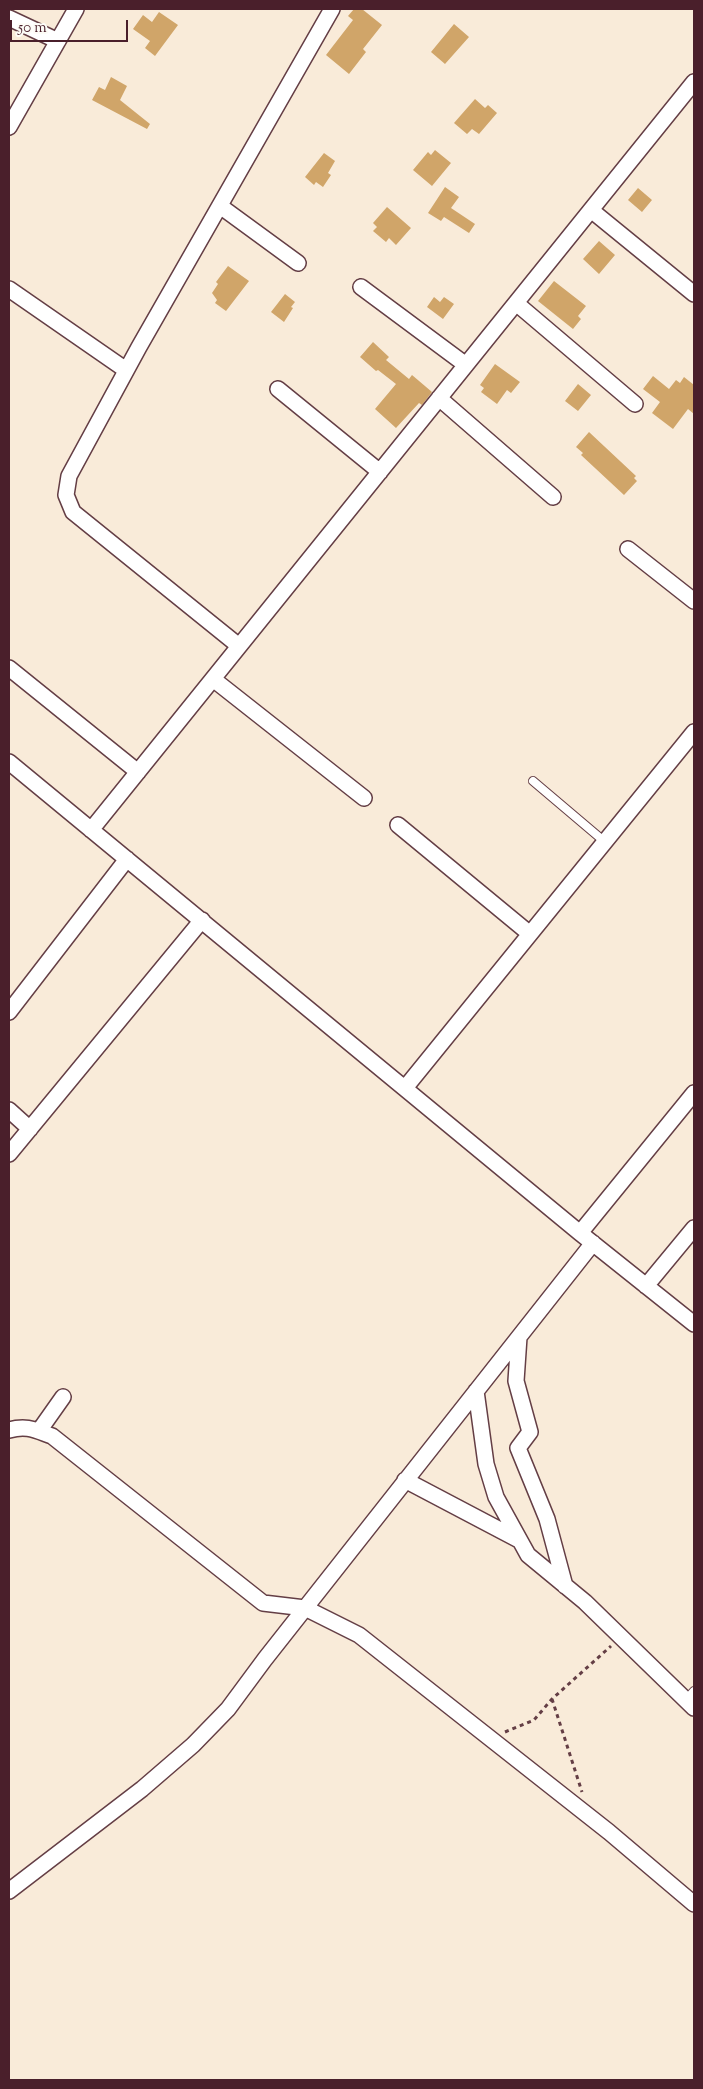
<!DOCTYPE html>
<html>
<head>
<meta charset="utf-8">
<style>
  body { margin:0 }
  #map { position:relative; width:703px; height:2089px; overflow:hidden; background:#f9ebd9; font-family:"Sorts Mill Goudy",serif }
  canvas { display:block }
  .frame { position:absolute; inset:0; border:10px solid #4a1f2b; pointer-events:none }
  .scale { position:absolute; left:10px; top:20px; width:118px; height:22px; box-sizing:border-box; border:2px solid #4a1f2b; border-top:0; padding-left:6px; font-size:15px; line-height:18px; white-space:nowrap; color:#4a1f2b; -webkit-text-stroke:4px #fdfcf7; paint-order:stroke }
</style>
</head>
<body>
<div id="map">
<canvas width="703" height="2089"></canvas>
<div class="frame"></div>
<div class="scale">50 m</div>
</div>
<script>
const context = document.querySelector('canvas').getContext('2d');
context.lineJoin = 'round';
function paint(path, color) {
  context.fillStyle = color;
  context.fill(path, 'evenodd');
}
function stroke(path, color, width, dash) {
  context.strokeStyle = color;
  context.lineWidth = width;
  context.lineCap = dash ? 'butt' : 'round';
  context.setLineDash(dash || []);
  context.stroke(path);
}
paint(new Path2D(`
  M 354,9 L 362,9 L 382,25 L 363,49 L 366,52 L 349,74 L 326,55 L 353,20 L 348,16 Z
  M 159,12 L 178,25 L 155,56 L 145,48 L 150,41 L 133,29 L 143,15 L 152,22 Z
  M 454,24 L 469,37 L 445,64 L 431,52 Z
  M 111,77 L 127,86 L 120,100 L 150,124 L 147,129 L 92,100 L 99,87 L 105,90 Z
  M 475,99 L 485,108 L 488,105 L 497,113 L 479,134 L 472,129 L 467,134 L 454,123 Z
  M 435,150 L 451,163 L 432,186 L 413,170 L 428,152 L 431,155 Z
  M 324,153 L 335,161 L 328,173 L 331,175 L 323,187 L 316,182 L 314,185 L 305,177 Z
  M 445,187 L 459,197 L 451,208 L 475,224 L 469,233 L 444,217 L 441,221 L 428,213 Z
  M 638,188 L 652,200 L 642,212 L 628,200 Z
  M 387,207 L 411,228 L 396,245 L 389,238 L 386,242 L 373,231 L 377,227 L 373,223 Z
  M 599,241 L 615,255 L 599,274 L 583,259 Z
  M 228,266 L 249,281 L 226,311 L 215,303 L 217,300 L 212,293 L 218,284 L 216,282 Z
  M 554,281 L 586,306 L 578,316 L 581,319 L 573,329 L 538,301 Z
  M 285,294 L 295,302 L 291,307 L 293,308 L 284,322 L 271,312 Z
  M 434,297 L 440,302 L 444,297 L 454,304 L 443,319 L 427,307 Z
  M 373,342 L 389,357 L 386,360 L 409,379 L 412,375 L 432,392 L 422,405 L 419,403 L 396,428 L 375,409 L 396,384 L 378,370 L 376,371 L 360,357 Z
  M 495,364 L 520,382 L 511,393 L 507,390 L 497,404 L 481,392 L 484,388 L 480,385 Z
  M 653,376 L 669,389 L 676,380 L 680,383 L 684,377 L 694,385 L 694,414 L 688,409 L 673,429 L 652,413 L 660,402 L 643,389 Z
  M 578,384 L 591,395 L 578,411 L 565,401 Z
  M 589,432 L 636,476 L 634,478 L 637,481 L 624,495 L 581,455 L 583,453 L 576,447 Z`), '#d0a569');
const service = new Path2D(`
  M 533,781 L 605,842
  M 686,1700 L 694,1691`);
const minor = new Path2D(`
  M 9,18 L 58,41
  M 9,127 L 76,9
  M 220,206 L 298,263
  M 591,210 L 694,294
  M 361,287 L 466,365
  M 9,289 L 126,370
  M 516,303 L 635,404
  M 278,389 L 380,472
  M 439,398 L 553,497
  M 628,549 L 694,601
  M 239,646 L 73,512 L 66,495 L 69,476 L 139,347 L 332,9
  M 9,668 L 138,772
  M 213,679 L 364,798
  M 9,762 L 580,1233 L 694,1324
  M 398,825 L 530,934
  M 91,830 L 694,82
  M 9,1012 L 127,859
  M 405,1088 L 694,732
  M 9,1110 L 30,1129
  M 9,1154 L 202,920
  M 580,1233 L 694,1093
  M 646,1286 L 694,1228
  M 519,1337 L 516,1381 L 530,1432 L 518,1448 L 547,1519 L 565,1586
  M 476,1391 L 486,1464 L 496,1497 L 528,1555 L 585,1602 L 694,1708
  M 9,1430 C 27,1425 35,1430 52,1436 L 263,1603 L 305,1608 L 359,1635 L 609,1832 L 694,1904
  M 39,1431 L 63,1397
  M 405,1480 L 519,1540
  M 9,1891 L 142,1789 L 193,1745 L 228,1709 L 265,1659 L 593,1243`);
stroke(service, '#643e45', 10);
stroke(minor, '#643e45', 18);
stroke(new Path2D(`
  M 552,1699 L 582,1792
  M 505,1732 L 534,1720 L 552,1699 L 611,1646`), '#643e45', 3, [4, 4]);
stroke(service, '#fff', 8);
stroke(minor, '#fff', 15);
</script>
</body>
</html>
